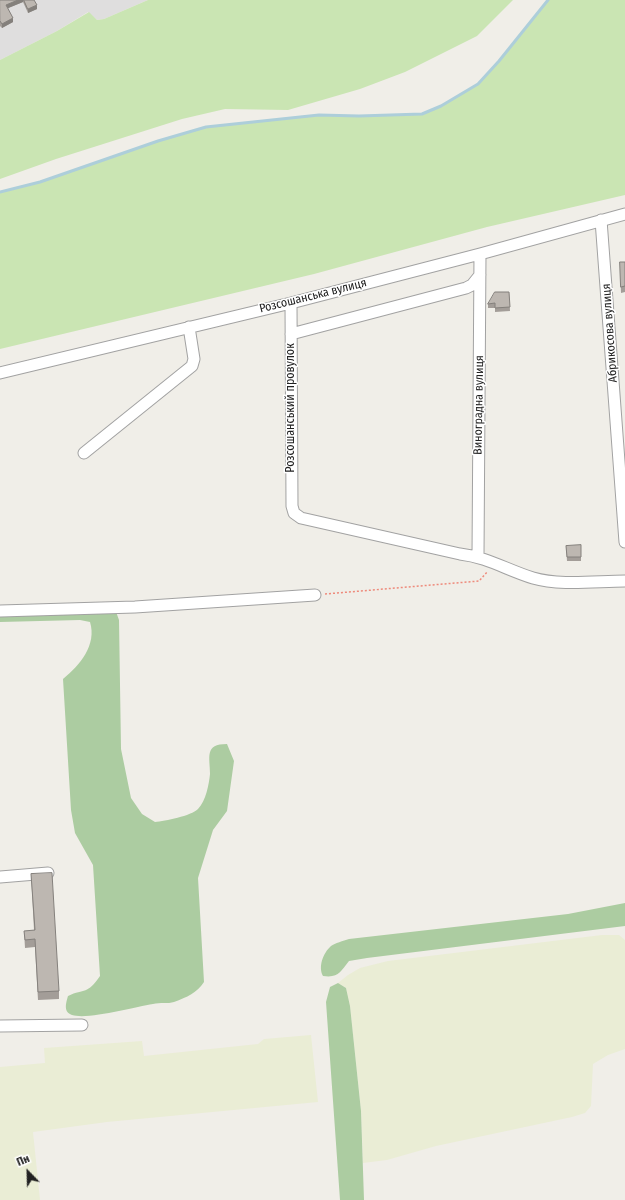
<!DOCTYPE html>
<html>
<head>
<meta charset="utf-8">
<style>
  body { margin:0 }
  #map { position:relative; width:625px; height:1200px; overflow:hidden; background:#f0eee8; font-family:"Fira Sans Condensed",sans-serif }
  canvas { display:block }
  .north { position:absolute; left:8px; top:1152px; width:40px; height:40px; -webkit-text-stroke:3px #fff; paint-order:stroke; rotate:337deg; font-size:11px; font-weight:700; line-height:16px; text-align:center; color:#212121 }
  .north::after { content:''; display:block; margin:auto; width:14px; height:18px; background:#212121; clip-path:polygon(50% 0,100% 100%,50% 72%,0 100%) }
</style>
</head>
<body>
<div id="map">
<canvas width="625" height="1200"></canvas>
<div class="north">Пн</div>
</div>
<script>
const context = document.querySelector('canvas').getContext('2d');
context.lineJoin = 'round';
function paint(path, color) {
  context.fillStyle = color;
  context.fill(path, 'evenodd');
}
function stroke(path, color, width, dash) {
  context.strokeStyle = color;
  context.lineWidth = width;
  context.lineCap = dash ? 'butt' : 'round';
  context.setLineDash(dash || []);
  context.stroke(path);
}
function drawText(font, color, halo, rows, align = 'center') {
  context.font = font + ' "Fira Sans Condensed",sans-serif';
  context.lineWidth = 3;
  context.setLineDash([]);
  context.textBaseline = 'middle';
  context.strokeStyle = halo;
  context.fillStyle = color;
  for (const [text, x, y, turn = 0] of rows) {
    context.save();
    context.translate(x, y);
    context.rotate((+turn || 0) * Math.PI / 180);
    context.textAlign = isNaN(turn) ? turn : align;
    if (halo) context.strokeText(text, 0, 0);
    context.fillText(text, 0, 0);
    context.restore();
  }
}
paint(new Path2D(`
  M 0,0 L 148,0 L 104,19 L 97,20 L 88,12 L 57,31 L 0,60 Z`), '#dfdede');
paint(new Path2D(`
  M 602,935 L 619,935 L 625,940 L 625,1049 L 608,1055 L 593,1064 L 591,1106 L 585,1113 L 572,1117 L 436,1146 L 387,1160 L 363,1163 L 361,1111 L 350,1006 L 346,988 L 338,983 L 348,975 L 360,968 L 388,961 Z
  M 311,1035 L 318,1102 L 107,1122 L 33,1132 L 40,1200 L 0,1200 L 0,1067 L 45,1063 L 44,1048 L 142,1041 L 144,1056 L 258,1044 L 264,1039 Z`), '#eaedd5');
paint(new Path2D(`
  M 148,0 L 513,0 L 477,36 L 405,72 L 360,89 L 288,110 L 225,109 L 182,119 L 56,159 L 0,179 L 0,60 L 57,31 L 89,12 L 97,20 L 104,19 Z
  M 548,0 L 625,0 L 625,195 L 487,227 L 314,274 L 0,349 L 0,192 L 40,182 L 158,141 L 206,127 L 319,115 L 359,116 L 422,114 L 441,106 L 478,84 L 499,61 Z`), '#cae5b3');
paint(new Path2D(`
  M 0,606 L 115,609 L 119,620 L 121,749 L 131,798 L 142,814 L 155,822 C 165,821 191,816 198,809 C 206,801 209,784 210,774 C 210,757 204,744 227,744 L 234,761 L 227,811 L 213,830 L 198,878 L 204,982 C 197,993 187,997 174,1002 C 168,1004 160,1002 153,1004 C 134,1007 88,1020 72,1015 C 63,1012 66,1003 68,996 C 85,988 87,995 100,976 L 93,865 L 75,833 L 71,810 L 63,679 C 80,665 97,645 90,622 L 80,620 L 0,622 Z
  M 625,903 L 625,926 L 367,958 L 349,961 C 340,972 339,978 323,976 C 318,967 323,953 331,946 C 335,943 343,941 349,939 L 568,914 Z
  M 338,983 L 346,988 L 350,1006 L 361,1111 L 364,1200 L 340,1200 L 326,1002 L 330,987 Z`), '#accca1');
stroke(new Path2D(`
  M 0,192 L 40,182 L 158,141 L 206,127 L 319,115 L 359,116 L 422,114 L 441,106 L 478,84 L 499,61 L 548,0`), '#adceda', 3);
const minor = new Path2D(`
  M 601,220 L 625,542
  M 291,303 L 292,506 L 294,513 L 301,518 L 460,554 C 487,557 507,570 533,578 C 560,586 597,581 625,581
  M 291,334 L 466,288 L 472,285 L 480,275
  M 0,373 L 291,303 L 480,254 L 625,214
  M 84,453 L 192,366 L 194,359 L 189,327
  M 478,556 L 480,254
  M 0,611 L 135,607 L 315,595
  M 0,877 L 48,873
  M 0,1026 L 82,1025`);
stroke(minor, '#a2a2a2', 13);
stroke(new Path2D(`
  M 325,594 L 479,581 L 488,571`), '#ee8a7b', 1.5, [2, 2]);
stroke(minor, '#fff', 11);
paint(new Path2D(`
  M 0,0 L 34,0 L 37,9 L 28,13 L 23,2 L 8,8 L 13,22 L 2,28 L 0,26 Z
  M 620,262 L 625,262 L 625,292 L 621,293 Z
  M 509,292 L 510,311 L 495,312 L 495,308 L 488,308 L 488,304 Z
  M 581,545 L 581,561 L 567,561 L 566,546 Z
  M 31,874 L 59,991 L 59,999 L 38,1000 L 35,947 L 25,948 L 24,931 L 34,930 Z`), '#a39d98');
paint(new Path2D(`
  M 18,0 L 23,0 L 23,2 L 6,9 L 6,5 Z
  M 37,5 L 37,9 L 28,13 L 28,9 Z
  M 13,18 L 13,22 L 2,28 L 2,24 Z`), '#84807c');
const building = new Path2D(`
  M 0,0 L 18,0 L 6,5 L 13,18 L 2,24 L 0,21 Z
  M 24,0 L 34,0 L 37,5 L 28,9 Z
  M 620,262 L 625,262 L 625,286 L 621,287 Z
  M 495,292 L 509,292 L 510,307 L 495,308 L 495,303 L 488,304 Z
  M 581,545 L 581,557 L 567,557 L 566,546 Z
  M 52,873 L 59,991 L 38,992 L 35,939 L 25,940 L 24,931 L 35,930 L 31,874 Z`);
paint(building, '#bdb7b1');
stroke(building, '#84807c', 1);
drawText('12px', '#212121', '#fff', [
  ["Розсошанська вулиця",313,296,-14],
  ["Абрикосова вулиця",610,333,-94],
  ["Виноградна вулиця",479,405,-89],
  ["Розсошанський провулок",291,408,-90]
]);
</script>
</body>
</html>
